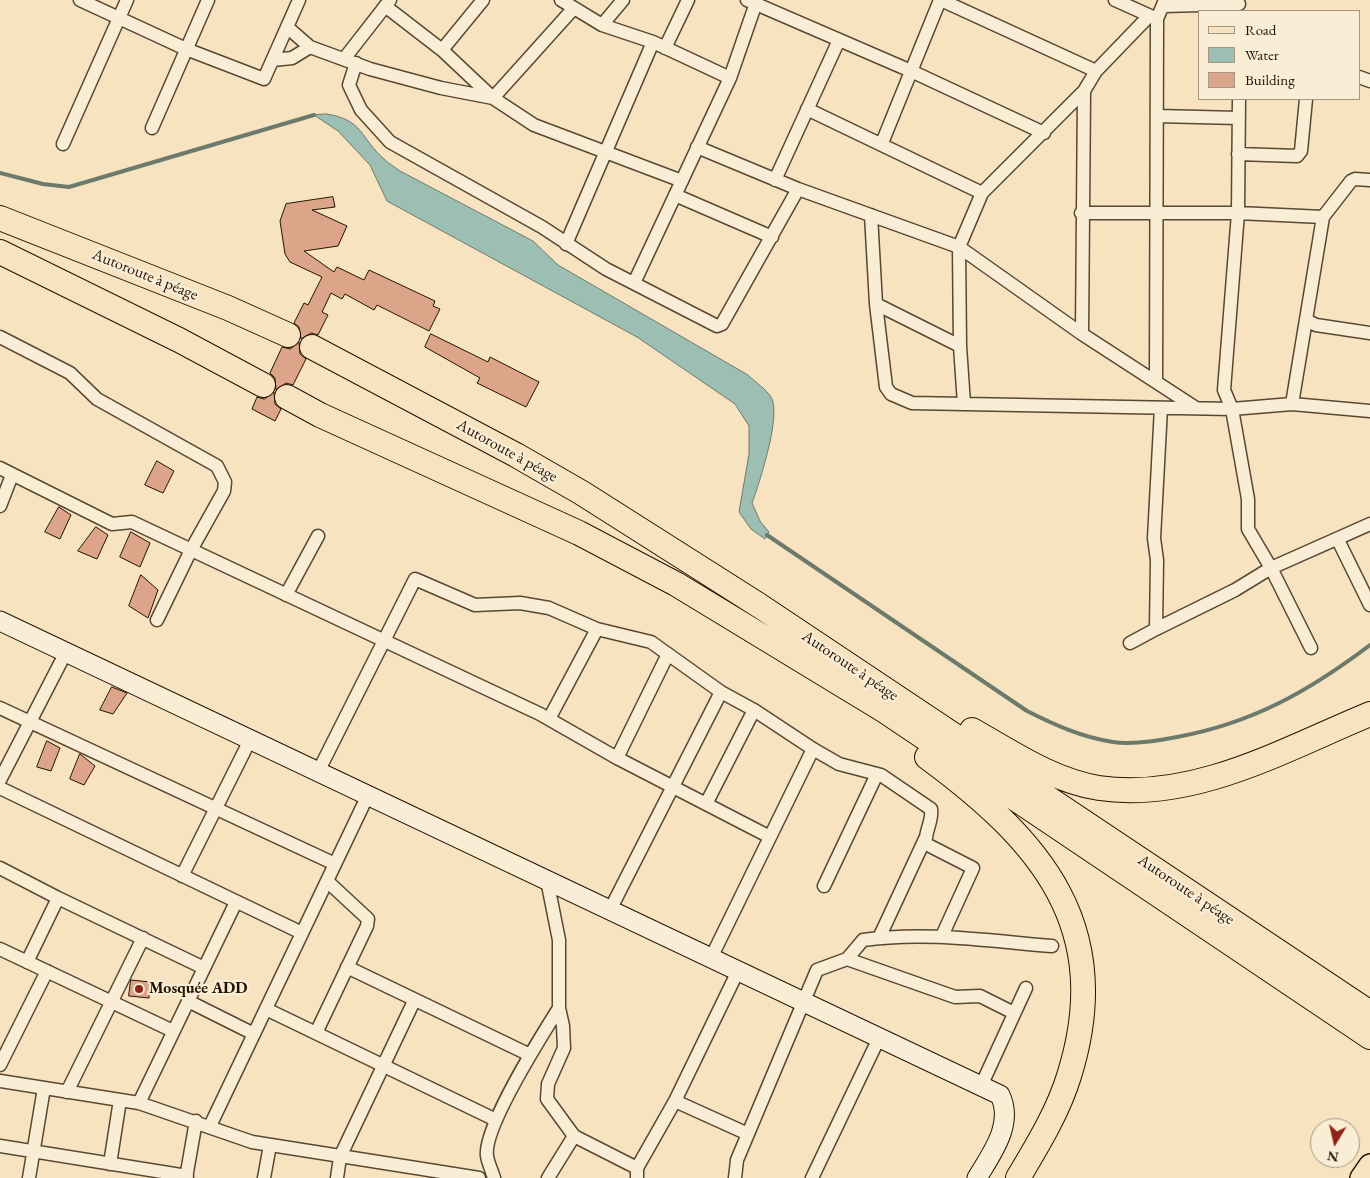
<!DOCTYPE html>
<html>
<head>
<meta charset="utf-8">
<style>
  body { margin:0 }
  #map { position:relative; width:1370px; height:1178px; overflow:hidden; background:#f8e3c0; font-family:"EB Garamond",serif }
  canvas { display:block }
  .legend { position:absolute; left:1198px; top:10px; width:162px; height:90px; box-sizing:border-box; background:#faedd6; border:1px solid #a49681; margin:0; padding:6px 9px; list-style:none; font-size:15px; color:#221301 }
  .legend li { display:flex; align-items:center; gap:10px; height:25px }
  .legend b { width:25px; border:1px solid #a49681 }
  .north { position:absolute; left:1310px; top:1118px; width:50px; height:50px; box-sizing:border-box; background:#faedd6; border:1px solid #a49681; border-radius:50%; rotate:189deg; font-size:14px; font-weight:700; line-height:20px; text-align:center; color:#221301 }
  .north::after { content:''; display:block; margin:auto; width:18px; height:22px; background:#8f2418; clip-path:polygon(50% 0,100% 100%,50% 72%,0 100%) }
</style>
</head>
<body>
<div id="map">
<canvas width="1370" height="1178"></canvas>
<ul class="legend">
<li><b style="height:6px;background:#f8e3c0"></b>Road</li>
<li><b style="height:14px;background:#9dbeb2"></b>Water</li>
<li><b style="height:14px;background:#dca488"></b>Building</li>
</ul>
<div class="north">N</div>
</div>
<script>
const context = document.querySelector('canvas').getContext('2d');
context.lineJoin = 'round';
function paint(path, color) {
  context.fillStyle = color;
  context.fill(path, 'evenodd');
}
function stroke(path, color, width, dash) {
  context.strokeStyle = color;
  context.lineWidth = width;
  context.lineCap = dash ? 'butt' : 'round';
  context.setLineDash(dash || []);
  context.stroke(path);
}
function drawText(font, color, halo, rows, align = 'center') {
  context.font = font + ' "EB Garamond",serif';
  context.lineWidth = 4.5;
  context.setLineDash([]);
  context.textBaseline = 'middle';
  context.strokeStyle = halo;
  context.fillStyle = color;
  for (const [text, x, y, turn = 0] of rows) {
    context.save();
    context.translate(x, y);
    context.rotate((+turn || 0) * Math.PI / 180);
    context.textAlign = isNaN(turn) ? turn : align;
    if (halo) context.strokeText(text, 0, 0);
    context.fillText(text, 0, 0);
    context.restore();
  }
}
const water = new Path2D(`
  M 327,114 C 364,120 360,138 384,159 C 389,164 395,167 400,171 L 533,241 L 558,265 L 748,375 C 755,382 766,389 771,397 C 782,414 759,484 752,503 L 760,521 L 769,532 L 765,539 L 751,529 L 739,512 L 749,454 L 749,426 L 735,404 L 637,337 L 387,201 L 370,165 L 338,131 L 314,115 Z`);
paint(water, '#9dbeb2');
stroke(water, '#6c7a6b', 1);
stroke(new Path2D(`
  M 0,173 L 43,184 L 69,187 L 314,115
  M 767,535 L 1027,711 C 1055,725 1081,737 1113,742 C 1133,745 1157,741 1177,737 C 1253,723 1309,691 1370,645`), '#6c7a6b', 4);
const building = new Path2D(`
  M 333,197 L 335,207 L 312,210 L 347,226 L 338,246 L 304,251 L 334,272 L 337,267 L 364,280 L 369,270 L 435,301 L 433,306 L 440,309 L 429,331 L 377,305 L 374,310 L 345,294 L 342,299 L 331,293 L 322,312 L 328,315 L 318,335 L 311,333 L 301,339 L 299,327 L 294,323 L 304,303 L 308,305 L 322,277 L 290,262 L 285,254 L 280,221 L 286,204 Z
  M 431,334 L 488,362 L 490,357 L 539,382 L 526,407 L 477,383 L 480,378 L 425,347 Z
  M 299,342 L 300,354 L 306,359 L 293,385 L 286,383 L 276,390 L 275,378 L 270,373 L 282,347 L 290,349 Z
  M 274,392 L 275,404 L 281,409 L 275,421 L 252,409 L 257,397 L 264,399 Z
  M 157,461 L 174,471 L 163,493 L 145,485 Z
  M 59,507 L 71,515 L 60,539 L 45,532 Z
  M 96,527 L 108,535 L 97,559 L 78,551 Z
  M 131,532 L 150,543 L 140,567 L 120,557 Z
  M 141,575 L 158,590 L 148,618 L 129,606 Z
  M 112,687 L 127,693 L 113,714 L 100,710 Z
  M 47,741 L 60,748 L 51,771 L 37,767 Z
  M 80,754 L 95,766 L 84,785 L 70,779 Z
  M 131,980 L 150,982 L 149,998 L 129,996 Z`);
paint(building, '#dca488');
stroke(building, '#221301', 1);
const street = new Path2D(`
  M 80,0 L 186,49 L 264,79 L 299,0
  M 483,0 L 442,50 L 493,98 L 573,9
  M 561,0 L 602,25 L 653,42 L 730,78
  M 747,0 L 911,71 L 1044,133
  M 941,0 L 1096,71
  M 1115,0 L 1155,18
  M 385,6 L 442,50
  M 1163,6 L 1239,4
  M 602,25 L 623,0
  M 287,27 L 310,47
  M 665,48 L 688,0
  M 344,59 L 390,0
  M 273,60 L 292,58 L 310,47 L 370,69 L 441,88 L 493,98 L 534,125 L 682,181
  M 356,63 L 349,85 L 361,110 L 390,142 L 542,227 L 606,269 L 717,326 L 722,324 L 798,189
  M 1359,77 L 1370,81
  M 807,109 L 982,193
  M 1157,116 L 1238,118
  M 152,128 L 208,0
  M 882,143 L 940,0
  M 63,144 L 127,0
  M 697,147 L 798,189 L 959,247 L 1082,334 L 1196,408
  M 1238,154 L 1297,156 L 1301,151 L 1306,99
  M 775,180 L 839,40
  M 675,195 L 772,237
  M 1081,213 L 1238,213 L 1323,217 L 1351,181 L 1355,179 L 1370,180
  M 871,215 L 876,304 L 886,387 L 891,394 L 912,403 L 1232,409 L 1292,404 L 1323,217
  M 566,244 L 653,42
  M 634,283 L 730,78 L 757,0
  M 876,304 L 960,346
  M 1306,320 L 1316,325 L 1370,333
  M 1082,334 L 1084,91 L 1096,71 L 1149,16
  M 0,337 L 70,373 L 97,399 L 217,466 L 225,482 L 224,491 L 191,550 L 157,620
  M 1156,382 L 1157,19 L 1165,0
  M 964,404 L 960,346 L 959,247 L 982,193 L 1084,91
  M 1292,404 L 1370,411
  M 1161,408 L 1154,538 L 1157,560 L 1156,629 L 1235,590 L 1271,568 L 1248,529 L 1248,499 L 1232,409 L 1224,390 L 1238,213 L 1239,99
  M 0,468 L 112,524 L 132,522 L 540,714 L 617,758 L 770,837
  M 0,506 L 12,475
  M 1338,540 L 1370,605
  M 286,595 L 318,536
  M 1130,643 L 1156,629
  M 1311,648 L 1271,568 L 1370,524
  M 0,708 L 335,864
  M 549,719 L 597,629
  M 617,758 L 668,654
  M 318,772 L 415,579 L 475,605 L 520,603 L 549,608 L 597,629 L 651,642 L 721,692 L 754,710 L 813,749 L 839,764 L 881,775 L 931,809 C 933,822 924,832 926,844 L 973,868 L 942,936
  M 0,780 L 66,652
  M 0,788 L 302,933
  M 706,804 L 754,710
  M 0,868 L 58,898 L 204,968
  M 182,876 L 250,740
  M 547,880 L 559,940 L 559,1008 L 563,1026 L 564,1048 L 548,1084 L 547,1099 L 574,1136 L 637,1168
  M 824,886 L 877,774
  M 610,910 L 721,692
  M 879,938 L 925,839
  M 0,949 L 173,1031
  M 711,958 L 813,749
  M 847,959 L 863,940 C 925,931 989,941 1052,946
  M 27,962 L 58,898
  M 347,967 L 530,1055
  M 188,1001 L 254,1034
  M 266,1009 L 496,1120
  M 316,1033 L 367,926 L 368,919 L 327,881
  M 0,1065 L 47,971
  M 0,1081 L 139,1103 L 252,1142 L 479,1178
  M 981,1086 L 1026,988
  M 67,1092 L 143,938
  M 675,1101 L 748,1134
  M 139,1103 L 236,902
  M 210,1126 L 368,795
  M 0,1146 L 187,1176
  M 110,1164 L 120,1100
  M 29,1178 L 44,1088
  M 186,1178 L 196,1121
  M 264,1178 L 270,1145
  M 337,1178 L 340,1157 L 414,1001
  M 494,1178 C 492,1171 488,1163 487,1156 C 483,1128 542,1035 559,1008
  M 548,1178 L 574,1136
  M 637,1178 L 637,1168 L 675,1101 L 738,971
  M 735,1178 L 737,1160 L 817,970 L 847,959 L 955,997 L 980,996 L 1014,1013
  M 812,1178 L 879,1038`);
const secondary = new Path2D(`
  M 0,621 L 1000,1095 C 1014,1124 992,1153 977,1178`);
const primary = new Path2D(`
  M 1361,1178 L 1370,1165`);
const highway = new Path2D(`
  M 0,218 L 228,308 L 288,335
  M 0,252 L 179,340 L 263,385
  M 312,347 L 516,455 L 582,493 L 760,606 L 1370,1013
  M 287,397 L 320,415 L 579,533 L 676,584 L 885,711 L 1370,1037
  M 972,730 C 1011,752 1053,781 1099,788 C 1194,802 1285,749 1370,714
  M 927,757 C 1041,841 1116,927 1069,1076 C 1058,1112 1037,1146 1018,1178`);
stroke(street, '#584731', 15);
stroke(secondary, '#221301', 21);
stroke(primary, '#221301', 24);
stroke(highway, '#221301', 26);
stroke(street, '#faedd6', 12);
stroke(secondary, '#faedd6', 19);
stroke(primary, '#f8e3c0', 21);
stroke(highway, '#f8e3c0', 24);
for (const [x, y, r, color] of [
  [139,989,5,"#8f2418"]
]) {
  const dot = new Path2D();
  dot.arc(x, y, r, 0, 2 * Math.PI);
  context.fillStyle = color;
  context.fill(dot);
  stroke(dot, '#faedd6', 2);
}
drawText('16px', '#221301', '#faedd6', [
  ["Autoroute à péage",145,275,22],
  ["Autoroute à péage",507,451,29],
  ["Autoroute à péage",850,666,34],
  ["Autoroute à péage",1186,890,34]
]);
drawText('bold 16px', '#221301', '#faedd6', [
  ["Mosquée ADD",149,989]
], 'left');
</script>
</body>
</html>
